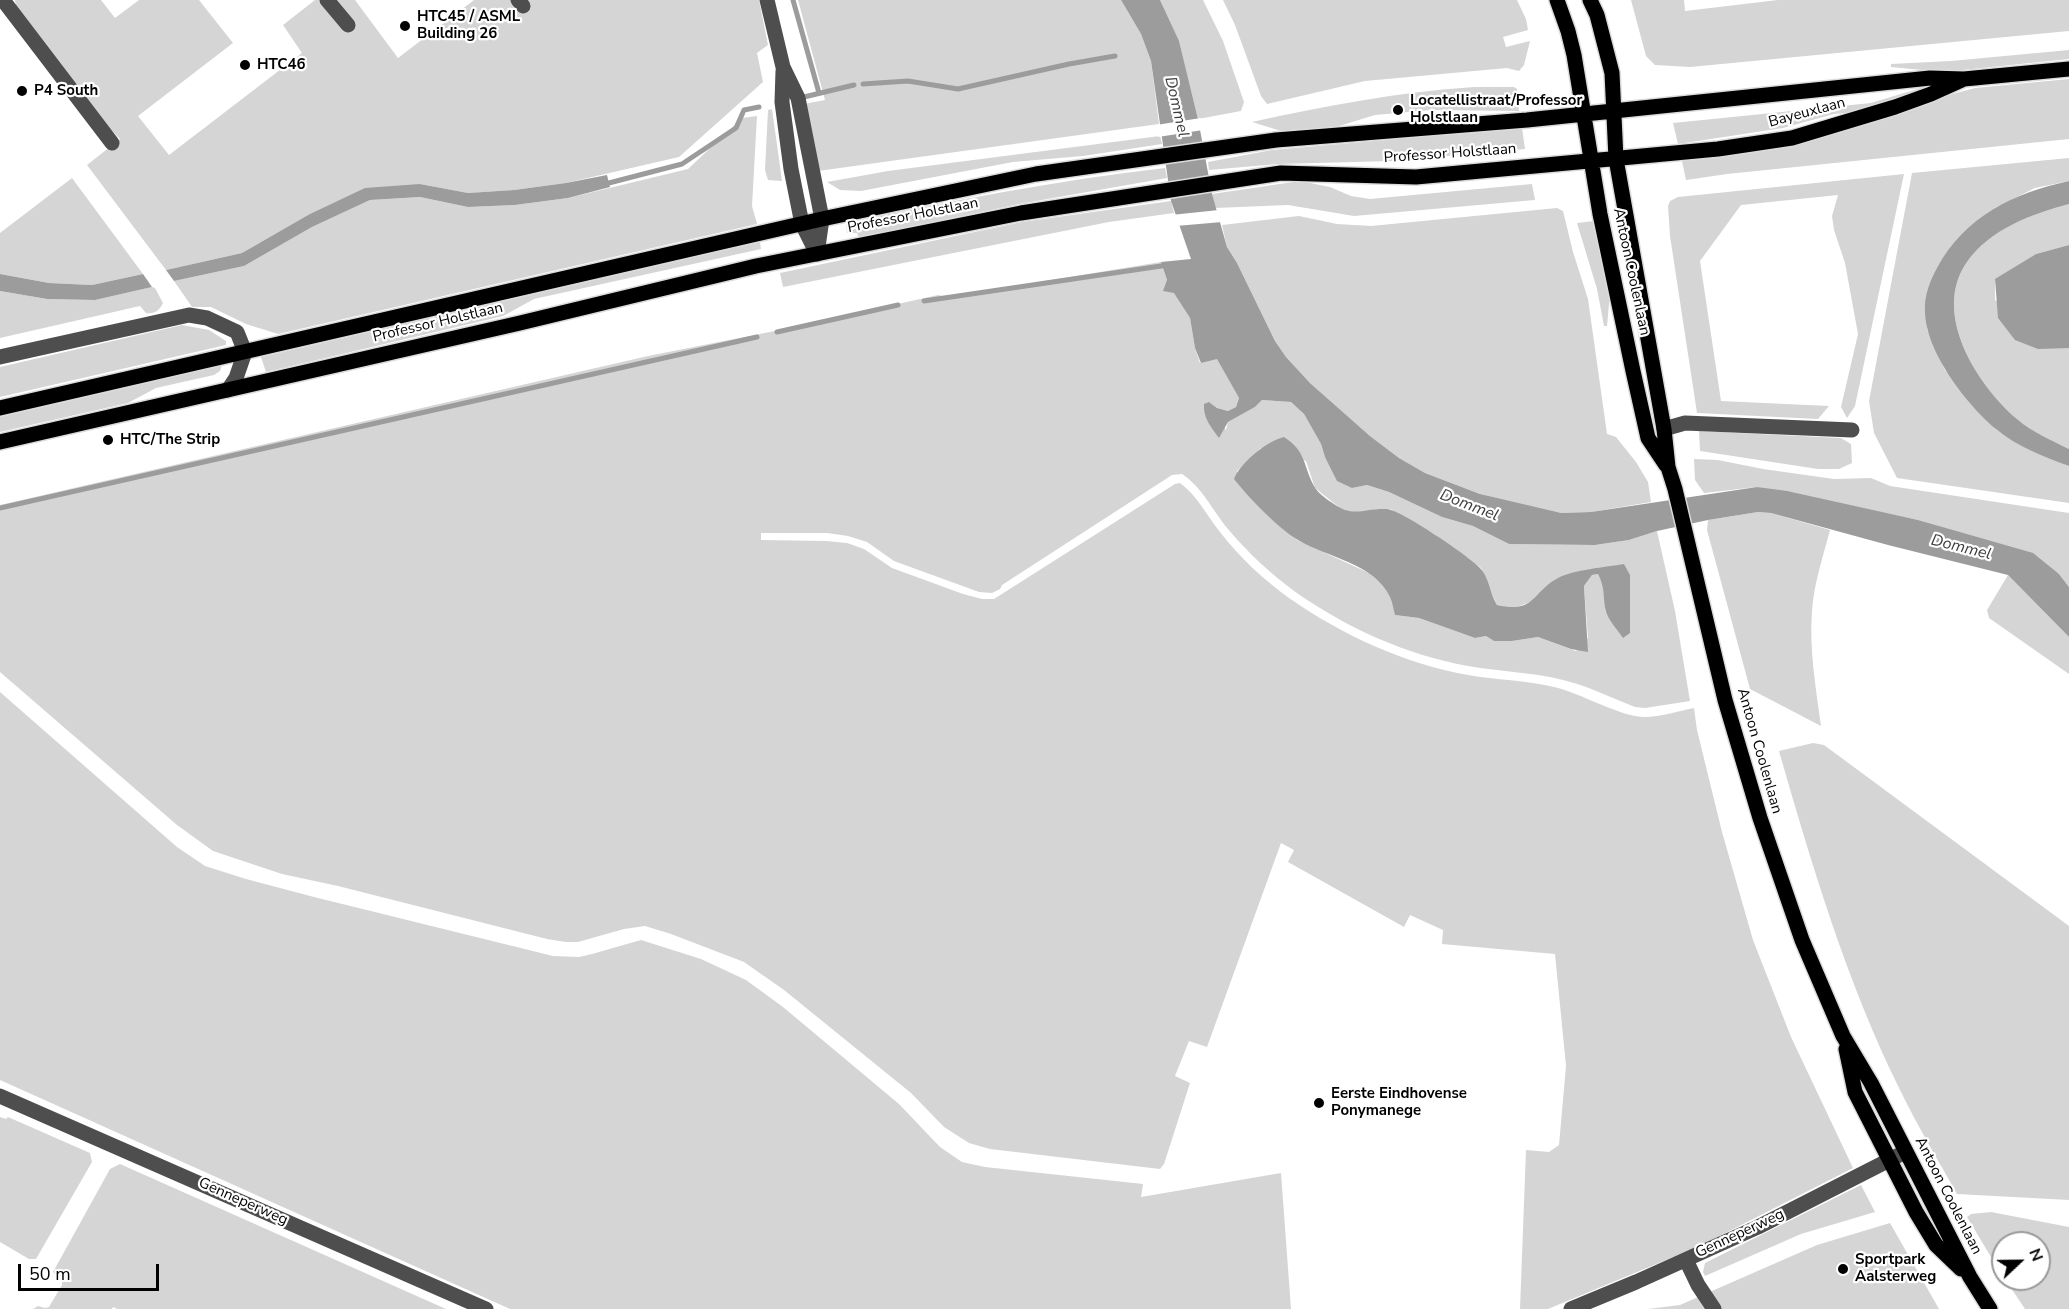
<!DOCTYPE html>
<html>
<head>
<meta charset="utf-8">
<style>
  body { margin:0 }
  #map { position:relative; width:2069px; height:1309px; overflow:hidden; background:#fff; font-family:"Nunito Sans",sans-serif }
  canvas { display:block }
  .north { position:absolute; left:1991px; top:1231px; width:60px; height:60px; box-sizing:border-box; background:#fff; border:2px solid #999; border-radius:50%; rotate:68deg; font-size:16px; font-weight:700; line-height:24px; text-align:center; color:#000 }
  .north::after { content:''; display:block; margin:auto; width:21px; height:27px; background:#000; clip-path:polygon(50% 0,100% 100%,50% 72%,0 100%) }
  .scale { position:absolute; left:18px; top:1264px; width:141px; height:27px; box-sizing:border-box; border:3px solid #000; border-top:0; padding-left:8px; font-size:18px; line-height:21px; white-space:nowrap; color:#000; -webkit-text-stroke:4px #fff; paint-order:stroke }
</style>
</head>
<body>
<div id="map">
<canvas width="2069" height="1309"></canvas>
<div class="north">N</div>
<div class="scale">50 m</div>
</div>
<script>
const context = document.querySelector('canvas').getContext('2d');
context.lineJoin = 'round';
function paint(path, color) {
  context.fillStyle = color;
  context.fill(path, 'evenodd');
}
function stroke(path, color, width, dash) {
  context.strokeStyle = color;
  context.lineWidth = width;
  context.lineCap = dash ? 'butt' : 'round';
  context.setLineDash(dash || []);
  context.stroke(path);
}
function drawText(font, color, halo, rows, align = 'center') {
  context.font = font + ' "Nunito Sans",sans-serif';
  context.lineWidth = 4.5;
  context.setLineDash([]);
  context.textBaseline = 'middle';
  context.strokeStyle = halo;
  context.fillStyle = color;
  for (const [text, x, y, turn = 0] of rows) {
    context.save();
    context.translate(x, y);
    context.rotate((+turn || 0) * Math.PI / 180);
    context.textAlign = isNaN(turn) ? turn : align;
    if (halo) context.strokeText(text, 0, 0);
    context.fillText(text, 0, 0);
    context.restore();
  }
}
paint(new Path2D(`
  M 15,0 L 101,0 L 115,18 L 139,0 L 199,0 L 233,43 L 138,116 L 169,155 L 302,53 L 283,25 L 315,0 L 355,0 L 398,58 L 474,0 L 759,0 L 768,45 L 757,53 L 763,82 L 679,157 L 566,183 L 514,190 L 468,193 L 420,184 L 308,215 L 242,253 L 166,270 L 87,165 L 120,139 L 103,121 L 17,10 Z
  M 798,0 L 1121,0 L 1141,34 L 1151,61 L 1159,124 L 818,171 L 804,104 L 825,100 Z
  M 1160,0 L 1203,0 L 1223,41 L 1244,102 L 1241,111 L 1198,119 L 1179,42 Z
  M 1223,0 L 1517,0 L 1526,19 L 1528,30 L 1503,37 L 1506,47 L 1530,41 L 1524,65 L 1519,71 L 1507,68 L 1365,81 L 1267,104 L 1261,96 L 1235,25 Z
  M 1631,0 L 1684,0 L 1685,11 L 1778,0 L 2069,0 L 2069,31 L 1690,67 L 1655,65 L 1646,56 Z
  M 2069,50 L 2069,59 L 1943,72 L 1891,67 L 1891,64 L 1951,61 Z
  M 2069,79 L 2069,139 L 1727,174 L 1686,180 L 1682,161 L 1722,156 L 1975,88 Z
  M 1474,87 L 1514,87 L 1517,89 L 1519,111 L 1431,110 L 1375,115 L 1336,127 L 1281,131 L 1252,122 C 1325,106 1398,92 1474,87 Z
  M 1924,87 L 1926,91 L 1865,111 L 1834,114 L 1783,128 L 1678,144 L 1673,123 L 1871,103 Z
  M 772,109 L 782,181 L 768,180 L 765,170 L 768,110 Z
  M 757,116 L 752,206 L 757,224 L 278,334 L 246,324 L 211,307 L 192,307 L 174,281 L 244,266 L 312,227 L 370,200 L 420,197 L 468,207 L 515,205 L 568,198 L 688,169 L 742,118 Z
  M 1522,128 L 1525,149 L 1392,161 L 1278,164 L 1209,170 L 1208,162 L 1272,150 Z
  M 1160,136 L 1162,144 L 1083,156 L 1013,162 L 861,191 L 840,190 L 827,182 L 888,171 Z
  M 2069,158 L 2069,181 L 2035,188 L 1995,208 L 1927,329 L 1945,370 L 1997,430 L 2030,450 L 2069,466 L 2069,503 L 1897,478 L 1874,433 L 1869,401 L 1912,173 Z
  M 1165,168 L 1167,178 L 1019,204 L 859,238 L 857,233 L 847,233 L 846,223 C 952,201 1058,180 1165,168 Z
  M 1904,174 L 1855,406 L 1847,418 L 1841,407 L 1858,334 L 1845,263 L 1834,230 L 1832,216 L 1838,195 L 1741,205 L 1700,261 L 1721,401 L 1829,406 L 1818,419 L 1697,413 L 1670,236 L 1668,206 L 1670,201 L 1678,197 Z
  M 72,178 L 143,274 L 92,285 L 49,283 L 0,274 L 0,233 Z
  M 1300,181 L 1330,187 L 1351,196 L 1370,199 L 1532,184 L 1535,200 L 1354,216 L 1288,205 L 1215,208 L 1212,194 Z
  M 1171,201 L 1174,213 L 1109,222 L 783,287 L 780,273 L 1022,222 Z
  M 2069,204 L 2069,245 L 2036,254 L 1995,280 L 1995,300 L 2069,348 L 2069,449 C 2051,440 2032,432 2017,419 C 1977,385 1931,313 1967,262 C 1990,229 2032,214 2069,204 Z
  M 1557,208 L 1563,211 L 1573,252 L 1588,299 L 1607,434 L 1616,437 L 1636,462 L 1648,482 L 1651,502 L 1591,512 L 1561,513 L 1546,511 L 1480,494 L 1425,473 L 1399,458 L 1370,436 L 1310,383 L 1286,357 L 1275,341 L 1237,263 L 1227,247 L 1222,225 L 1299,216 L 1337,224 L 1371,226 Z
  M 1594,221 L 1610,294 L 1607,326 L 1604,326 L 1597,289 L 1577,223 Z
  M 760,242 L 761,249 L 534,299 L 503,316 L 266,372 L 261,357 Z
  M 1161,262 L 1167,280 L 1190,318 L 1195,348 L 1200,363 L 1217,358 L 1239,398 L 1236,407 L 1228,411 L 1217,408 L 1209,402 L 1226,430 L 1228,422 L 1255,407 L 1262,400 L 1291,402 L 1304,414 L 1321,444 L 1325,457 L 1352,488 L 1367,485 L 1389,492 L 1442,517 L 1473,526 L 1509,544 L 1595,545 L 1629,540 L 1657,531 L 1675,611 L 1690,701 L 1645,708 L 1635,707 C 1612,698 1590,687 1567,681 C 1535,672 1501,672 1468,666 C 1406,655 1345,627 1294,591 C 1270,573 1247,552 1228,529 C 1212,510 1203,488 1182,474 L 1172,475 L 1002,585 L 1000,589 L 992,593 L 979,592 L 894,561 L 867,542 L 848,536 L 827,533 L 761,533 L 761,540 L 826,541 L 847,543 L 864,549 L 892,568 L 963,594 L 982,599 L 994,599 L 1175,484 L 1180,483 C 1197,495 1207,516 1220,532 C 1239,557 1264,580 1289,598 C 1342,635 1405,664 1468,675 C 1496,680 1526,680 1554,687 C 1581,693 1620,717 1645,717 C 1660,717 1678,711 1694,708 L 1697,730 L 1722,832 L 1753,940 L 1791,1037 L 1853,1168 L 1702,1245 L 1548,1309 L 1520,1309 L 1526,1150 L 1549,1152 L 1559,1145 L 1566,1066 L 1555,954 L 1442,944 L 1443,930 L 1410,915 L 1404,927 L 1288,862 L 1294,850 L 1281,843 L 1207,1047 L 1189,1041 L 1175,1076 L 1190,1083 L 1164,1164 L 1160,1169 L 990,1149 L 969,1143 L 944,1127 L 911,1093 L 784,990 L 744,962 L 671,934 L 645,926 L 624,929 L 578,942 L 566,942 L 547,939 L 338,886 L 282,874 L 213,851 L 177,825 L 0,672 L 0,505 L 648,356 L 790,328 L 938,295 L 947,297 ZM 1261,448 L 1306,461 L 1315,488 L 1340,508 L 1353,513 L 1390,509 L 1434,534 L 1462,554 L 1481,568 L 1497,605 L 1512,609 L 1530,602 L 1558,578 L 1624,564 L 1623,637 L 1605,610 L 1604,587 L 1598,574 L 1592,575 L 1584,586 L 1588,638 L 1576,651 L 1538,637 L 1512,641 L 1494,641 L 1486,636 L 1475,638 L 1419,618 L 1395,615 L 1392,599 L 1382,584 L 1369,573 L 1297,540 L 1240,486 L 1237,471 Z
  M 152,287 L 155,288 L 163,303 C 159,311 155,314 146,313 L 140,306 L 0,338 L 0,291 L 47,299 L 95,300 Z
  M 182,325 L 209,330 L 226,341 L 226,345 L 0,397 L 0,367 Z
  M 222,365 L 220,371 L 214,375 L 156,388 L 128,403 L 0,432 L 0,417 Z
  M 1699,431 L 1841,438 L 1851,444 L 1852,463 L 1839,469 L 1818,469 L 1700,451 Z
  M 1694,459 L 1718,460 L 1763,469 L 1834,479 L 1871,478 L 1890,486 L 2069,513 L 2069,587 L 2059,574 L 1984,540 L 1918,520 L 1757,487 L 1704,493 L 1695,480 Z
  M 1758,512 L 1771,513 L 1830,530 C 1823,557 1814,583 1812,611 C 1809,649 1816,689 1821,726 L 1750,689 L 1707,530 L 1708,520 Z
  M 2008,575 L 2069,637 L 2069,674 L 1989,618 L 1987,610 Z
  M 0,692 L 177,847 L 205,866 L 246,879 L 314,897 L 553,956 L 579,957 L 592,954 L 641,940 L 701,959 L 746,980 L 783,1007 L 899,1104 L 940,1147 L 962,1162 L 985,1167 L 1143,1184 L 1141,1197 L 1281,1173 L 1291,1309 L 510,1309 L 0,1080 Z
  M 1813,743 L 1824,745 L 2069,926 L 2069,1200 L 1957,1194 C 1938,1160 1917,1125 1900,1090 C 1847,983 1812,866 1779,751 Z
  M 0,1117 L 6,1119 L 8,1117 L 90,1153 L 92,1162 L 36,1259 L 29,1259 L 0,1242 Z
  M 120,1164 L 446,1309 L 117,1309 L 113,1307 L 112,1309 L 33,1309 L 38,1306 L 45,1308 L 49,1307 L 62,1285 L 62,1281 L 53,1272 L 110,1169 Z
  M 1861,1185 L 1875,1212 L 1801,1234 L 1705,1276 L 1703,1272 L 1705,1263 Z
  M 1991,1212 L 2069,1227 L 2069,1309 L 2025,1309 L 2005,1279 L 2039,1279 L 2039,1243 L 2003,1243 L 2003,1277 L 1967,1217 L 1971,1214 Z
  M 1890,1223 L 1939,1309 L 1648,1309 L 1680,1305 L 1817,1245 Z`), '#d5d5d5');
paint(new Path2D(`
  M 1121,0 L 1160,0 L 1179,41 L 1198,119 L 1212,194 L 1227,247 L 1237,263 L 1275,341 L 1286,357 L 1310,383 L 1370,436 L 1399,458 L 1425,473 L 1480,494 L 1561,513 L 1591,512 L 1757,487 L 1787,491 L 1918,520 L 2033,553 L 2059,574 L 2069,587 L 2069,637 L 2008,575 L 1888,545 L 1771,513 L 1758,512 L 1708,520 L 1657,531 L 1629,540 L 1595,545 L 1509,544 L 1473,526 L 1442,517 L 1389,492 L 1367,485 L 1352,488 L 1337,481 L 1325,457 L 1321,444 L 1304,414 L 1291,402 L 1262,400 L 1255,407 L 1228,422 L 1219,438 C 1211,427 1203,418 1204,404 L 1209,402 L 1217,408 L 1228,411 L 1236,407 L 1239,398 L 1217,359 L 1201,363 L 1195,348 L 1190,318 L 1174,293 L 1163,291 L 1167,280 L 1161,262 L 1191,259 L 1171,201 L 1151,61 L 1141,34 Z
  M 607,175 L 610,187 L 568,198 L 515,205 L 468,207 L 420,197 L 370,200 L 312,227 L 244,266 L 174,281 L 166,270 L 242,253 L 308,215 L 365,188 L 420,184 L 468,193 L 514,190 L 566,183 Z
  M 2069,181 L 2069,204 C 2032,214 1990,229 1967,262 C 1931,313 1977,385 2017,419 C 2032,432 2051,440 2069,449 L 2069,466 C 2044,457 2016,446 1996,429 C 1967,405 1925,351 1925,311 C 1924,296 1930,281 1937,268 C 1965,216 2014,193 2069,181 Z
  M 2069,245 L 2069,348 L 2038,349 L 2015,340 L 1998,318 L 1995,279 L 2036,254 Z
  M 0,274 L 49,283 L 92,285 L 143,274 L 152,287 L 95,300 L 47,299 L 0,291 Z
  M 1284,437 C 1306,451 1303,465 1314,486 C 1317,492 1325,498 1331,502 C 1354,519 1362,508 1387,509 C 1401,510 1469,556 1480,568 C 1489,577 1490,594 1497,605 C 1535,614 1532,592 1558,578 C 1573,570 1606,567 1624,564 L 1630,575 L 1630,633 L 1623,638 C 1617,629 1607,619 1605,608 C 1603,594 1605,588 1598,574 L 1592,575 L 1584,586 L 1588,652 L 1571,649 L 1538,637 L 1512,641 L 1494,641 L 1486,636 L 1475,638 L 1419,618 L 1395,615 C 1393,609 1393,603 1390,597 C 1374,563 1328,558 1298,540 C 1278,528 1248,497 1234,479 C 1240,463 1267,441 1284,437 Z`), '#9c9c9c');
paint(new Path2D(`
  M 1201,118 L 1203,130 L 1158,137 L 1156,125 Z
  M 1219,210 L 1222,222 L 1176,226 L 1171,215 Z`), '#fff');
stroke(new Path2D(`
  M 793,0 L 819,93
  M 863,84 L 908,81 L 958,89 L 1069,64 L 1115,56
  M 804,97 L 854,85
  M 605,184 L 682,164 L 736,128 L 744,110 L 759,107
  M 924,301 L 1168,265
  M 777,332 L 898,305
  M 0,508 L 757,337`), '#9c9c9c', 5);
const major = new Path2D(`
  M 1557,0 L 1568,31 L 1574,55 L 1600,214 L 1633,371 L 1648,438 L 1666,465
  M 1590,0 L 1597,15 L 1612,73 L 1616,159 L 1664,429 L 1668,467 L 1675,489 L 1725,700 L 1760,818 L 1802,940 L 1843,1036 L 1871,1083 L 1970,1277 L 1990,1309
  M 0,408 L 822,219 L 1036,174 L 1276,140 L 1527,120 L 1930,78 L 1964,79 L 2069,69
  M 0,442 L 520,323 L 756,266 L 1021,213 L 1281,173 L 1416,177 L 1718,149 L 1792,138 L 1895,107 L 1931,94 L 1962,80
  M 1846,1049 L 1855,1092 L 1916,1212 L 1936,1245 L 1961,1269`);
stroke(major, '#dbdbdb', 18);
stroke(new Path2D(`
  M 3,0 L 112,143
  M 327,0 L 348,25
  M 518,0 L 523,6
  M 767,0 L 783,67 L 798,98 L 822,219 L 817,254
  M 783,71 L 782,102 L 791,169 L 802,224 L 817,254
  M 0,357 L 189,315 L 207,318 L 237,332 L 245,352 L 236,378 L 228,390
  M 1664,429 L 1685,423 L 1852,430
  M 0,1096 L 486,1309
  M 1686,1260 L 1698,1285 L 1714,1309
  M 1571,1309 L 1636,1282 L 1758,1227 L 1905,1152`), '#4e4e4e', 15);
stroke(major, '#000', 15);
for (const [x, y, r, color] of [
  [405,26,6,"#000"],
  [245,65,6,"#000"],
  [22,91,6,"#000"],
  [1398,110,6,"#000"],
  [108,440,6,"#000"],
  [1319,1103,6,"#000"],
  [1843,1269,6,"#000"]
]) {
  const dot = new Path2D();
  dot.arc(x, y, r, 0, 2 * Math.PI);
  context.fillStyle = color;
  context.fill(dot);
  stroke(dot, '#fff', 2);
}
drawText('bold 15px', '#000', '#fff', [
  ["HTC45 / ASML",417,17],
  ["Building 26",417,34],
  ["HTC46",257,65],
  ["P4 South",34,91],
  ["Locatellistraat/Professor",1410,101],
  ["Holstlaan",1410,118],
  ["HTC/The Strip",120,440],
  ["Eerste Eindhovense",1331,1094],
  ["Ponymanege",1331,1111],
  ["Sportpark",1855,1260],
  ["Aalsterweg",1855,1277]
], 'left');
drawText('15px', '#000', '#fff', [
  ["Bayeuxlaan",1807,113,-15],
  ["Professor Holstlaan",1450,154,-4],
  ["Professor Holstlaan",913,216,-11],
  ["Antoon Coolenlaan",1631,272,78],
  ["Professor Holstlaan",438,323,-13],
  ["Antoon Coolenlaan",1759,751,74],
  ["Antoon Coolenlaan",1948,1196,63],
  ["Genneperweg",243,1202,24],
  ["Genneperweg",1740,1234,-25]
]);
drawText('italic 16px', '#3d3d3d', '#fff', [
  ["Dommel",1176,107,77],
  ["Dommel",1469,506,21],
  ["Dommel",1961,548,14]
]);
</script>
</body>
</html>
